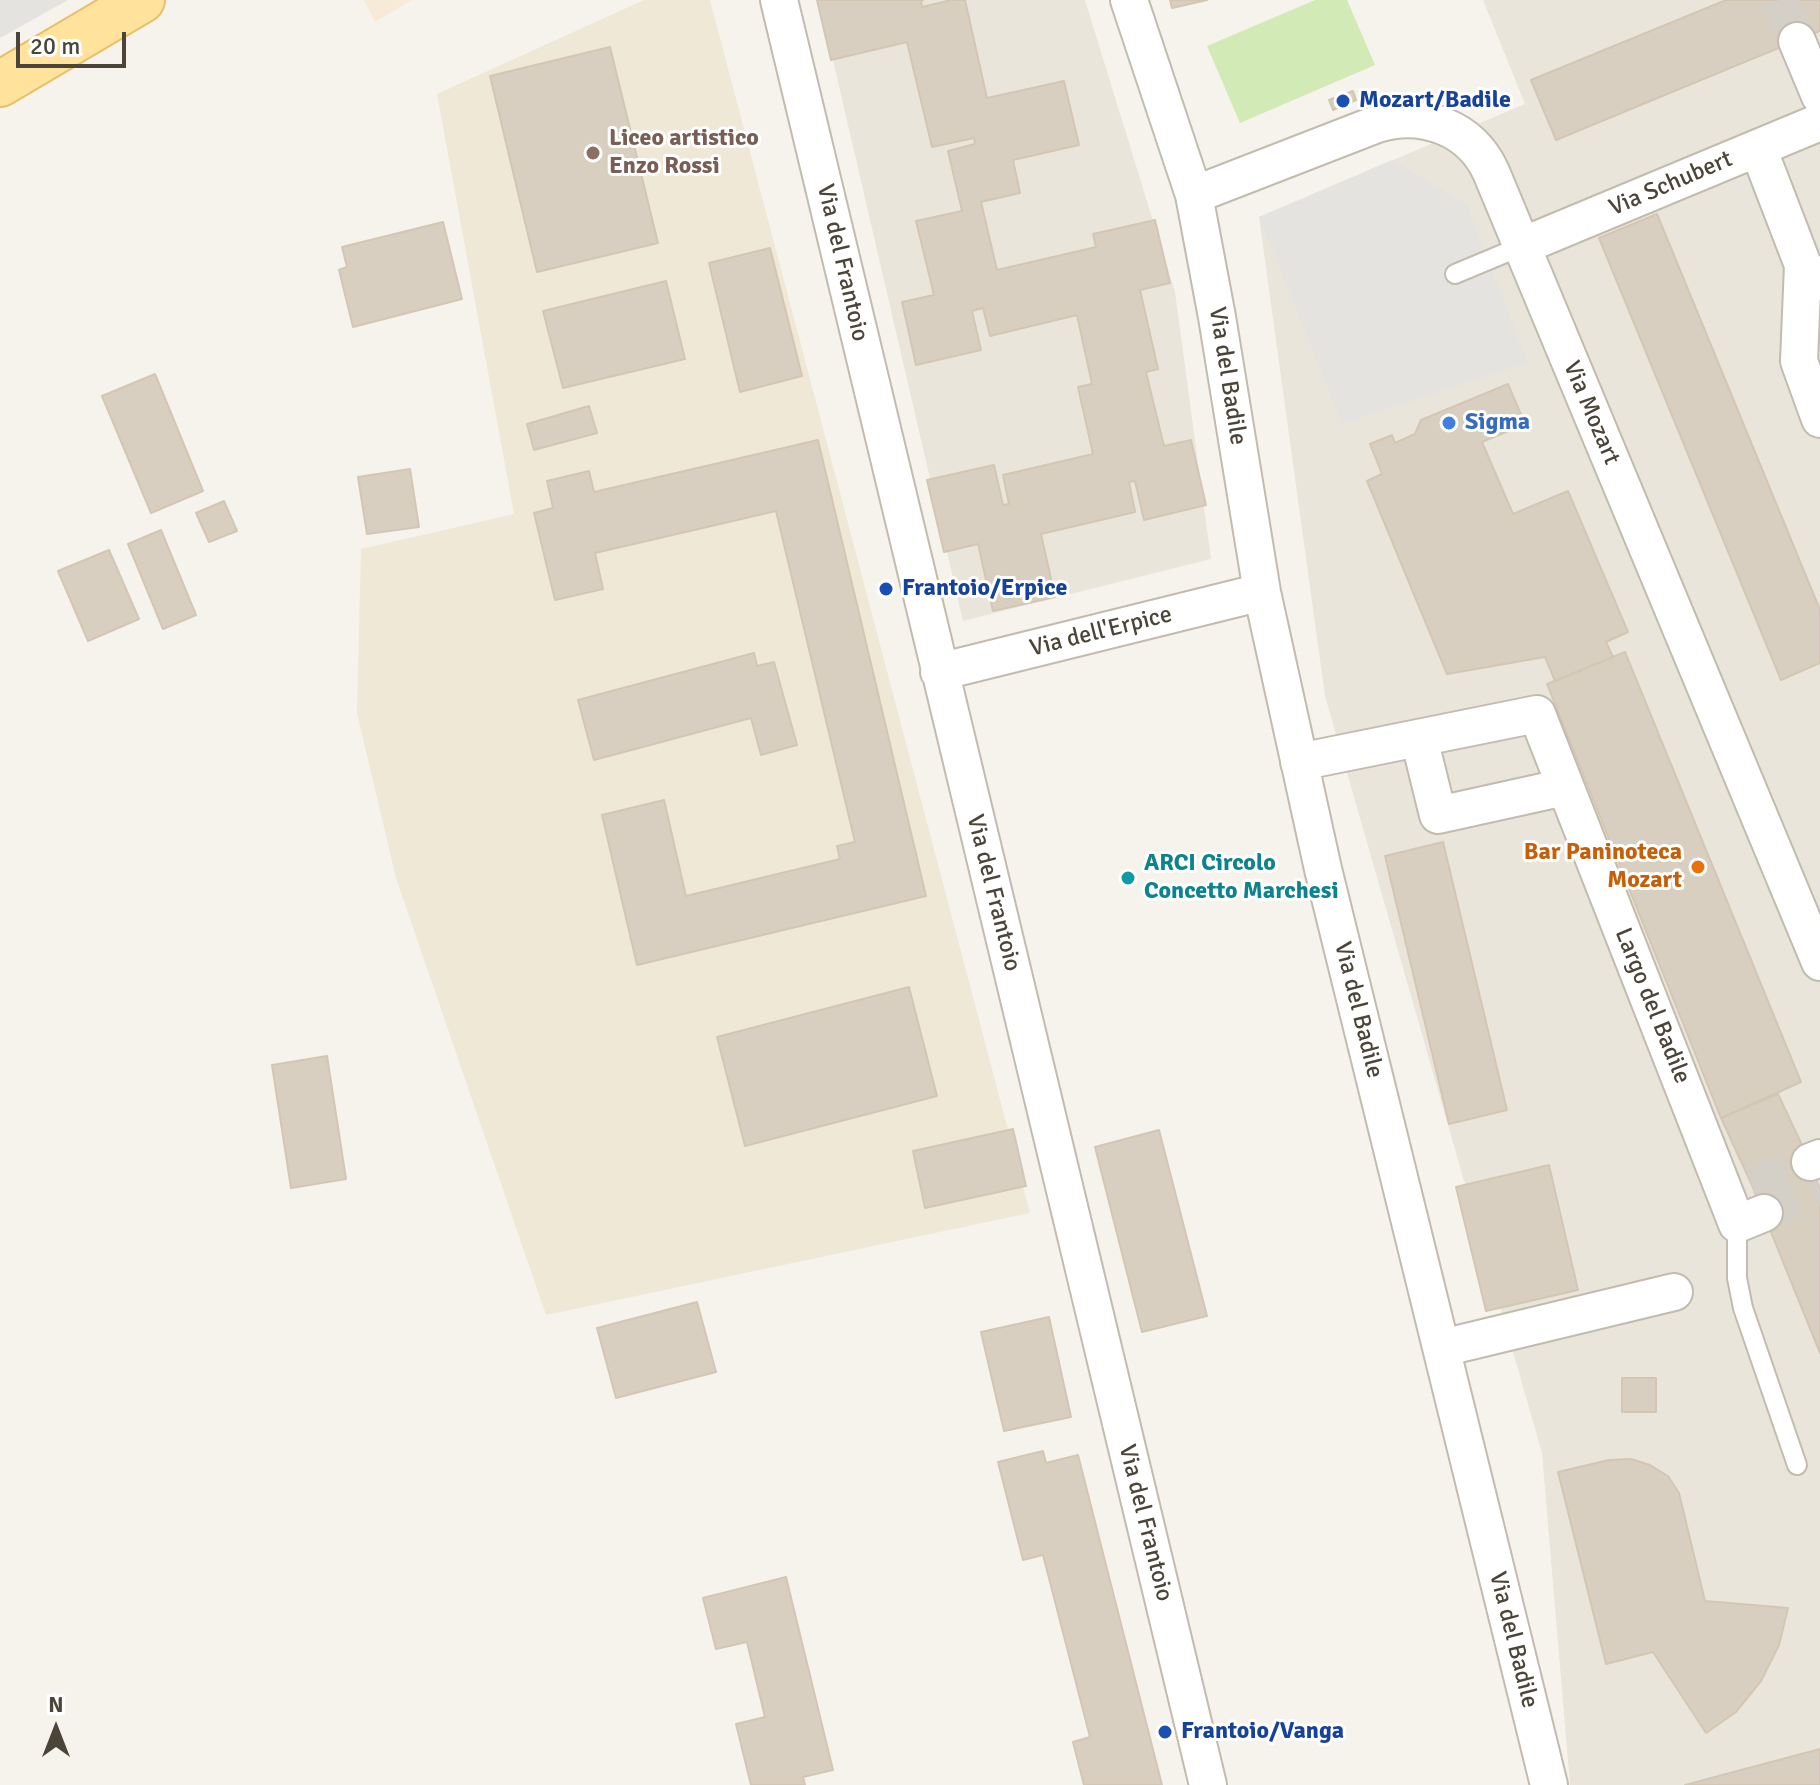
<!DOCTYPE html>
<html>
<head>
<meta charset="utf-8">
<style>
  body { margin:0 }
  #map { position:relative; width:1820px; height:1785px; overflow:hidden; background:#f6f3ec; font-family:Signika,sans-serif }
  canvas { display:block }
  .north { position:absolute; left:16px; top:1689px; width:80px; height:80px; -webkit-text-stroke:6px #fff; paint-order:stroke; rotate:0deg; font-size:22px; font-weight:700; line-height:32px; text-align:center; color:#4b4439 }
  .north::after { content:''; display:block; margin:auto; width:28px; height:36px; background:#4b4439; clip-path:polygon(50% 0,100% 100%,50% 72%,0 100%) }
  .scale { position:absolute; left:16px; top:32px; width:110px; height:36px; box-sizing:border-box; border:4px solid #4b4439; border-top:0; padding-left:10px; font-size:24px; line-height:28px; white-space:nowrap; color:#4b4439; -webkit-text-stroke:6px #fff; paint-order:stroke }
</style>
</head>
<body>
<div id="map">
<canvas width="1820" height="1785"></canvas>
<div class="north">N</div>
<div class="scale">20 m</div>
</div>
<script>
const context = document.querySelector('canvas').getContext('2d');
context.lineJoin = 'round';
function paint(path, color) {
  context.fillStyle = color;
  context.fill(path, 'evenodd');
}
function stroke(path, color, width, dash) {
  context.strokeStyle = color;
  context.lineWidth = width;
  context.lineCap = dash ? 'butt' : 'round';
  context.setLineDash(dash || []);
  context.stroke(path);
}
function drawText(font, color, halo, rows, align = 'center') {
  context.font = font + ' Signika,sans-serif';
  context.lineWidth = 6;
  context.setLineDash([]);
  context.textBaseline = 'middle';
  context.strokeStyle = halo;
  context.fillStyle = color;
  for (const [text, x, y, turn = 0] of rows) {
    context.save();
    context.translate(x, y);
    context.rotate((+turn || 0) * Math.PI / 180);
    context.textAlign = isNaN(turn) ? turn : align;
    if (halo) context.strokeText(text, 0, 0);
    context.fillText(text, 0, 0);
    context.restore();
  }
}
paint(new Path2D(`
  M 819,0 L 1085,0 L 1175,292 L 1211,559 L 963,621 Z
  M 1483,0 L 1820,0 L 1820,1785 L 1570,1785 L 1542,1453 L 1325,696 L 1259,217 L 1525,104 Z`), '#eae5da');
paint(new Path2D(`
  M 364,0 L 412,0 L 375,22 Z`), '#f7ead8');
paint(new Path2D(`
  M 644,0 L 710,0 L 1030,1213 L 546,1315 L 396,878 L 357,713 L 361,549 L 514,514 L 437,94 Z`), '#efe8d6');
paint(new Path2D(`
  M 1315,0 L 1347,0 L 1375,65 L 1240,123 L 1207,46 Z`), '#d2eab5');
paint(new Path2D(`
  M 0,0 L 68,0 L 0,38 Z
  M 1392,160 L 1466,203 L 1528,363 L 1342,424 L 1259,217 Z`), '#e5e3e0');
const building = new Path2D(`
  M 817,0 L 923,0 L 921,1 L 922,7 L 951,0 L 965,0 L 987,98 L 1064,81 L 1079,145 L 1013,160 L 1020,193 L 981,202 L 997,270 L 1096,247 L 1093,234 L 1155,220 L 1170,283 L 1140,290 L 1158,369 L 1146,372 L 1164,446 L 1191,440 L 1206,505 L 1144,520 L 1135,481 L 1129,482 L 1135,512 L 1041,534 L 1055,597 L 993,611 L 978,544 L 944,552 L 927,480 L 994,465 L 1003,505 L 1009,504 L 1003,475 L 1093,454 L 1078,387 L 1092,384 L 1077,315 L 990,336 L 983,308 L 972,311 L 981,350 L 916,365 L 902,302 L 934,295 L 916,221 L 962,211 L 948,151 L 975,144 L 974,138 L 932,147 L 907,42 L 831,60 Z
  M 1170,0 L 1207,0 L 1172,8 Z
  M 1726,0 L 1820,0 L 1820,31 L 1556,140 L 1531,80 Z
  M 610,47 L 658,243 L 537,272 L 490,76 Z
  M 1353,91 L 1356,100 L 1333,110 L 1329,100 Z
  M 1657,214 L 1820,610 L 1820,663 L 1781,680 L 1599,238 Z
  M 443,222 L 462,299 L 353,327 L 339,270 L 347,267 L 342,247 Z
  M 770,248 L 802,376 L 740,392 L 709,263 Z
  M 666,281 L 685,359 L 563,388 L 543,311 Z
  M 155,374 L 203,491 L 151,513 L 102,396 Z
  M 1508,384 L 1525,424 L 1482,442 L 1513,514 L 1568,491 L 1628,632 L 1606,642 L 1613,657 L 1555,681 L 1545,657 L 1447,674 L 1367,481 L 1382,474 L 1370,444 L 1392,435 L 1395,443 L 1415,434 L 1421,420 Z
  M 589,406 L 597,433 L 534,450 L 527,424 Z
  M 818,440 L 926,896 L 637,965 L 602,815 L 664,800 L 686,896 L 840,859 L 837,846 L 855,842 L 776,511 L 595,553 L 603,589 L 555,600 L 534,513 L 553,508 L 547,481 L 589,471 L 594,492 Z
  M 410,469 L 419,527 L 367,534 L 358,477 Z
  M 224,501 L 237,531 L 209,542 L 196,513 Z
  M 161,530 L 196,615 L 163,629 L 128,544 Z
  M 109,550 L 139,619 L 88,641 L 58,571 Z
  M 1625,652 L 1801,1082 L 1721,1118 L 1547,684 Z
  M 754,653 L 757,666 L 774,662 L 797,745 L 761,755 L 751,718 L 594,760 L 578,700 Z
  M 1443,842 L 1507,1110 L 1449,1124 L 1385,856 Z
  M 909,987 L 937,1096 L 745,1146 L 717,1037 Z
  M 327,1056 L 346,1179 L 291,1188 L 272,1065 Z
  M 1778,1094 L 1810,1162 L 1820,1190 L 1820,1353 L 1752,1185 L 1721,1118 Z
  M 1013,1129 L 1026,1186 L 925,1208 L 913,1151 Z
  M 1159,1130 L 1207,1316 L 1142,1332 L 1095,1147 Z
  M 1549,1165 L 1578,1290 L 1486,1311 L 1456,1187 Z
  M 697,1302 L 716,1372 L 616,1398 L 597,1328 Z
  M 1049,1317 L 1071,1417 L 1004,1431 L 981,1332 Z
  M 1622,1378 L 1656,1378 L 1656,1412 L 1622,1412 Z
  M 1043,1451 L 1046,1463 L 1078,1455 L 1162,1785 L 1084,1785 L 1073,1742 L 1090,1737 L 1043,1555 L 1023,1560 L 998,1462 Z
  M 1631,1459 L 1650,1465 L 1668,1476 L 1679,1493 L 1705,1601 L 1788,1608 L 1779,1645 L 1761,1681 L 1736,1712 L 1706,1733 L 1653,1652 L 1606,1664 L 1558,1472 L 1609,1460 Z
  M 786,1577 L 833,1770 L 803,1777 L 805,1785 L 751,1785 L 736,1724 L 765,1717 L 747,1642 L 716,1649 L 703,1598 Z
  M 1820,1749 L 1820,1785 L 1685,1785 Z`);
paint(building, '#d8cfc1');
stroke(building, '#d3c7b4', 2);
stroke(new Path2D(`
  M 1779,0 L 1797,41
  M 1752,1185 L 1810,1162
  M 1764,1213 L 1820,1190`), '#d4d0c8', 36, [36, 18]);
const service = new Path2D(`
  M 1455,274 L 1522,246
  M 1737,1224 L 1737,1278 L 1743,1308 L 1797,1465`);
const minor = new Path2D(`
  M 779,0 L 1208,1785
  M 1129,0 L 1194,195 L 1217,317 L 1262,592 L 1323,869 L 1549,1785
  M 1797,41 L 1820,96
  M 1758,148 L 1803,265 L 1819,282
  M 1194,195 L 1377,124 C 1423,110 1471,128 1491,172 L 1820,962
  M 1522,246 L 1820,122
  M 1803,265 L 1799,361 L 1820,419
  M 939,672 L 1262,592
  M 1419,738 L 1438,815 L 1565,787
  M 1299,762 L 1537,714 L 1737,1224 L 1764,1213
  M 1810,1162 L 1820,1158
  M 1442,1348 L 1674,1292`);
const primary = new Path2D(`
  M 0,84 L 142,0`);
stroke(service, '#c2bbae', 22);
stroke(minor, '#c2bbae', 40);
stroke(primary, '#e6c16a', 48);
stroke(service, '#fff', 18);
stroke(minor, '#fff', 36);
stroke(primary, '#ffe39c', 44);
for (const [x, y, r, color] of [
  [1343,101,8,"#1a4fb4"],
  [593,153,8,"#8d6e63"],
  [1449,423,8,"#3f7fe0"],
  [886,589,8,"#1a4fb4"],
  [1698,867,8,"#e8710a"],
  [1128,878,8,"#0f9aa8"],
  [1165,1732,8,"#1a4fb4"]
]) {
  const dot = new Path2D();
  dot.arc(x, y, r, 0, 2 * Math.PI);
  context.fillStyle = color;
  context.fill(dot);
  stroke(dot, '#fff', 3);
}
drawText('bold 24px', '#164399', '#fff', [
  ["Mozart/Badile",1359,101],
  ["Frantoio/Erpice",902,589],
  ["Frantoio/Vanga",1181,1732]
], 'left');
drawText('bold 24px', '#785e54', '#fff', [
  ["Liceo artistico",609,139],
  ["Enzo Rossi",609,167]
], 'left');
drawText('24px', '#4b4439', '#fff', [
  ["Via Schubert",1671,184,-23],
  ["Via del Frantoio",842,263,77],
  ["Via del Badile",1227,376,81],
  ["Via Mozart",1591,413,67],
  ["Via dell'Erpice",1101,632,-14],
  ["Via del Frantoio",993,893,76],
  ["Largo del Badile",1652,1006,68],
  ["Via del Badile",1358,1010,76],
  ["Via del Frantoio",1145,1523,76],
  ["Via del Badile",1513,1640,76]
]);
drawText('bold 24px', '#366cbe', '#fff', [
  ["Sigma",1465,423]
], 'left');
drawText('bold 24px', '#c56008', '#fff', [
  ["Bar Paninoteca",1682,853],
  ["Mozart",1682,881]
], 'right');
drawText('bold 24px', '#0d838f', '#fff', [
  ["ARCI Circolo",1144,864],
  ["Concetto Marchesi",1144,892]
], 'left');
</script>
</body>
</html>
